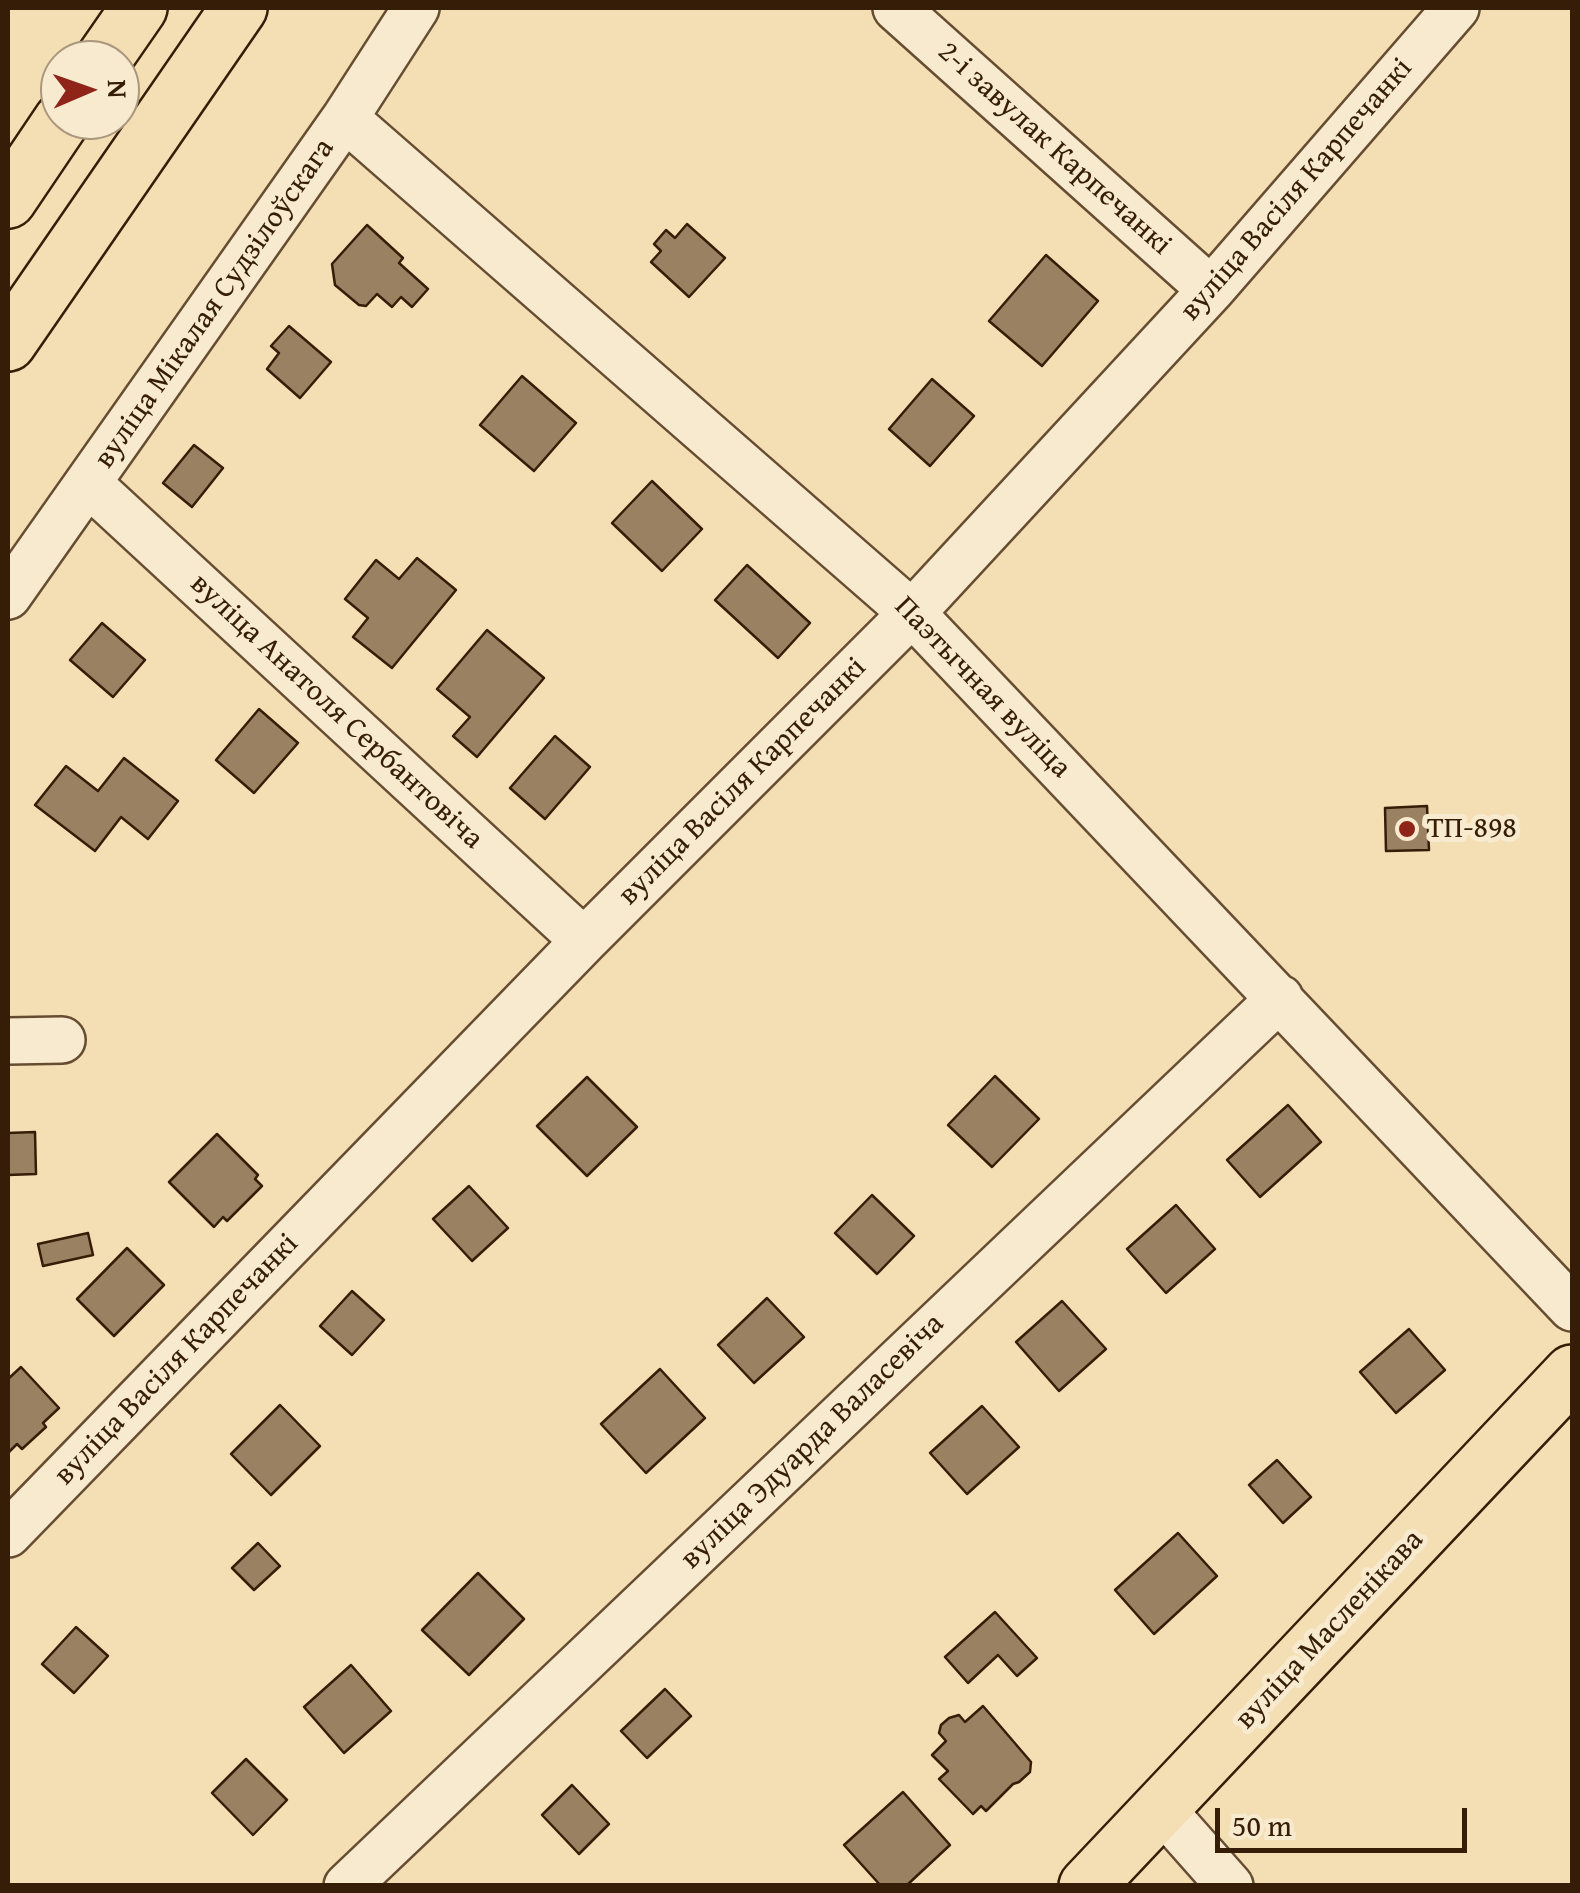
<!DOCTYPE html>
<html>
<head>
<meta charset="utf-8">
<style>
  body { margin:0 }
  #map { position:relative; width:1580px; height:1893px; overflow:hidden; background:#f4deb4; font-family:"Gentium Book Plus",serif }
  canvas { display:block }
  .frame { position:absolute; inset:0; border:10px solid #361d07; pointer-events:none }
  .north { position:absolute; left:40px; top:40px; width:100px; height:100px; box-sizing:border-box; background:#f8eace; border:2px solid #aa987e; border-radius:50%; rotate:88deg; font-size:28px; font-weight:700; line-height:40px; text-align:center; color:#361d07 }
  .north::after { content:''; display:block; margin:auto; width:35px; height:45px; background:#8f2418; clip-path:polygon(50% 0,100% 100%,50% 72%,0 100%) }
  .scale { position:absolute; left:1215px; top:1808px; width:252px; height:45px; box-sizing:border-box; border:5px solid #361d07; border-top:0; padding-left:12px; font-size:30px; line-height:35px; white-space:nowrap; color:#361d07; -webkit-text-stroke:8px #f8eace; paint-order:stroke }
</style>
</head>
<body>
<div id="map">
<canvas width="1580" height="1893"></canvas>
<div class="frame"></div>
<div class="north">N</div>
<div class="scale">50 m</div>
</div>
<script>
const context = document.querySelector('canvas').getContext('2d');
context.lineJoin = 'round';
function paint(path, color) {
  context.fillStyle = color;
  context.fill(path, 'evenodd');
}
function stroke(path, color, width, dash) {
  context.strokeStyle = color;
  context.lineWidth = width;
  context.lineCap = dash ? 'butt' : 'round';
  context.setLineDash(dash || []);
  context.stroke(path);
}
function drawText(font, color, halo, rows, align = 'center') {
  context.font = font + ' "Gentium Book Plus",serif';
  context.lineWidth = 10;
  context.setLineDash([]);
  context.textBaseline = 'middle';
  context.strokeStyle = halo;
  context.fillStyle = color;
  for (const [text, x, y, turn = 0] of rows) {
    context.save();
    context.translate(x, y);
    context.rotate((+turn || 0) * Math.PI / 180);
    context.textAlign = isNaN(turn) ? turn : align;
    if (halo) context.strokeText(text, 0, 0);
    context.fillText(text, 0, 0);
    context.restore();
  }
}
const building = new Path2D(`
  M 687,224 L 725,258 L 689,297 L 651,262 L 661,251 L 654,244 L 666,230 L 675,238 Z
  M 367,225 L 403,258 L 399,263 L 428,289 L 412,307 L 401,297 L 392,307 L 377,294 L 366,306 L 359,305 L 335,285 L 332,264 Z
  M 1046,255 L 1098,301 L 1042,366 L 989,321 Z
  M 289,326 L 331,362 L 300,398 L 267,369 L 279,353 L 271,346 Z
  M 522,376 L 576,423 L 534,471 L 480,425 Z
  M 932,379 L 974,416 L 930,466 L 889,429 Z
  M 194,445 L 223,468 L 192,507 L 163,483 Z
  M 652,481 L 702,529 L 662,571 L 612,523 Z
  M 417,558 L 456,590 L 392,668 L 353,637 L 368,618 L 345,599 L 376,560 L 399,579 Z
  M 747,565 L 810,623 L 778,658 L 715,600 Z
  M 102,623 L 145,660 L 113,697 L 70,660 Z
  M 487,630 L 544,678 L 477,757 L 453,736 L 470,717 L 437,689 Z
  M 259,709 L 298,743 L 254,793 L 216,760 Z
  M 555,736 L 590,767 L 545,819 L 510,788 Z
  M 124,758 L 178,801 L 148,839 L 121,817 L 95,851 L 35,805 L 66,766 L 98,791 Z
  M 1427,806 L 1429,850 L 1386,851 L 1385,808 Z
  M 995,1076 L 1039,1119 L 992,1167 L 948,1125 Z
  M 587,1077 L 637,1127 L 587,1176 L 537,1126 Z
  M 1288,1105 L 1321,1142 L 1260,1197 L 1227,1160 Z
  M 35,1132 L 36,1174 L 8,1175 L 8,1133 Z
  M 217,1134 L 258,1175 L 255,1179 L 262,1186 L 227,1221 L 223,1217 L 214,1227 L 169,1182 Z
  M 469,1186 L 508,1228 L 472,1261 L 433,1219 Z
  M 872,1195 L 914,1236 L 877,1274 L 835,1233 Z
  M 1176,1205 L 1215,1249 L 1166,1293 L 1127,1249 Z
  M 88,1233 L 93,1255 L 43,1266 L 38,1244 Z
  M 127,1248 L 164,1285 L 114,1336 L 77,1299 Z
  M 352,1291 L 384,1320 L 352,1355 L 320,1326 Z
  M 767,1298 L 804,1337 L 754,1383 L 718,1345 Z
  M 1062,1301 L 1106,1349 L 1059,1391 L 1016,1342 Z
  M 1409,1329 L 1445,1370 L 1396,1413 L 1360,1372 Z
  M 21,1367 L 59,1408 L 43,1423 L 46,1427 L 22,1449 L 17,1444 L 8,1453 L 8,1379 Z
  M 660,1369 L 705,1418 L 646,1473 L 601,1424 Z
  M 280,1405 L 320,1446 L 271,1495 L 231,1454 Z
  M 982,1406 L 1019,1447 L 967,1494 L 930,1453 Z
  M 1277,1460 L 1311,1497 L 1283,1523 L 1249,1485 Z
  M 1178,1533 L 1217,1576 L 1154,1634 L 1115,1590 Z
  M 258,1543 L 280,1566 L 254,1590 L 232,1568 Z
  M 478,1573 L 524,1619 L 469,1675 L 422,1630 Z
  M 995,1612 L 1037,1658 L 1017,1676 L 998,1655 L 968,1683 L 945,1657 Z
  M 76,1627 L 108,1656 L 74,1693 L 42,1664 Z
  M 351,1665 L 391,1711 L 344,1753 L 304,1707 Z
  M 665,1689 L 691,1716 L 647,1758 L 621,1731 Z
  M 983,1706 L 1031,1762 L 1030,1772 L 1019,1782 L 1013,1784 L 986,1811 L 981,1806 L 973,1814 L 939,1779 L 948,1771 L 932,1755 L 946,1741 L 939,1733 L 941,1725 L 949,1718 L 959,1715 L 965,1722 Z
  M 246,1759 L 287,1800 L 253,1835 L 212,1793 Z
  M 572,1785 L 609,1824 L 579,1854 L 542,1815 Z
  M 903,1792 L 950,1845 L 906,1886 L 881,1886 L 844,1845 Z`);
paint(building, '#998161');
stroke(building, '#361d07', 2.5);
const minor = new Path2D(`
  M 896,8 L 1211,290
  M 345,118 L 912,613 L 1572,1308
  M 88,483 L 584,941
  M 8,596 L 345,118 L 416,8
  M 8,1041 L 62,1040
  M 8,1534 L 584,941 L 912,613 L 1211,290 L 1456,8
  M 1161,1808 L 1230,1886
  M 347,1886 L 1280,998`);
const major = new Path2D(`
  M 103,60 L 139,8
  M 8,200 L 62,120
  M 8,343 L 239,8
  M 1087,1886 L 1572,1373`);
stroke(minor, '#664d32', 50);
stroke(major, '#361d07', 60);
stroke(minor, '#f8eace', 45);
stroke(major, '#f4deb4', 55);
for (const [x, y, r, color] of [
  [1407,829,10,"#8f2418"]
]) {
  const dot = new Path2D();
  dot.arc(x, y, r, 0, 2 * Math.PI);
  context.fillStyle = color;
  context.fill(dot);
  stroke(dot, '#f8eace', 4);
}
drawText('30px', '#361d07', '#f8eace', [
  ["2-і завулак Карпечанкі",1054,149,42],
  ["вуліца Васіля Карпечанкі",1297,190,-49],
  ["вуліца Мікалая Судзілоўскага",215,304,-55],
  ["Паэтычная вуліца",982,688,46],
  ["вуліца Анатоля Сербантовіча",336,712,43],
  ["вуліца Васіля Карпечанкі",743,782,-45],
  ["вуліца Васіля Карпечанкі",177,1360,-46],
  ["вуліца Эдуарда Валасевіча",813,1442,-44],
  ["вуліца Масленікава",1330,1630,-47]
]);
drawText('30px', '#361d07', '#f8eace', [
  ["ТП-898",1427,829]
], 'left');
</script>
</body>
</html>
